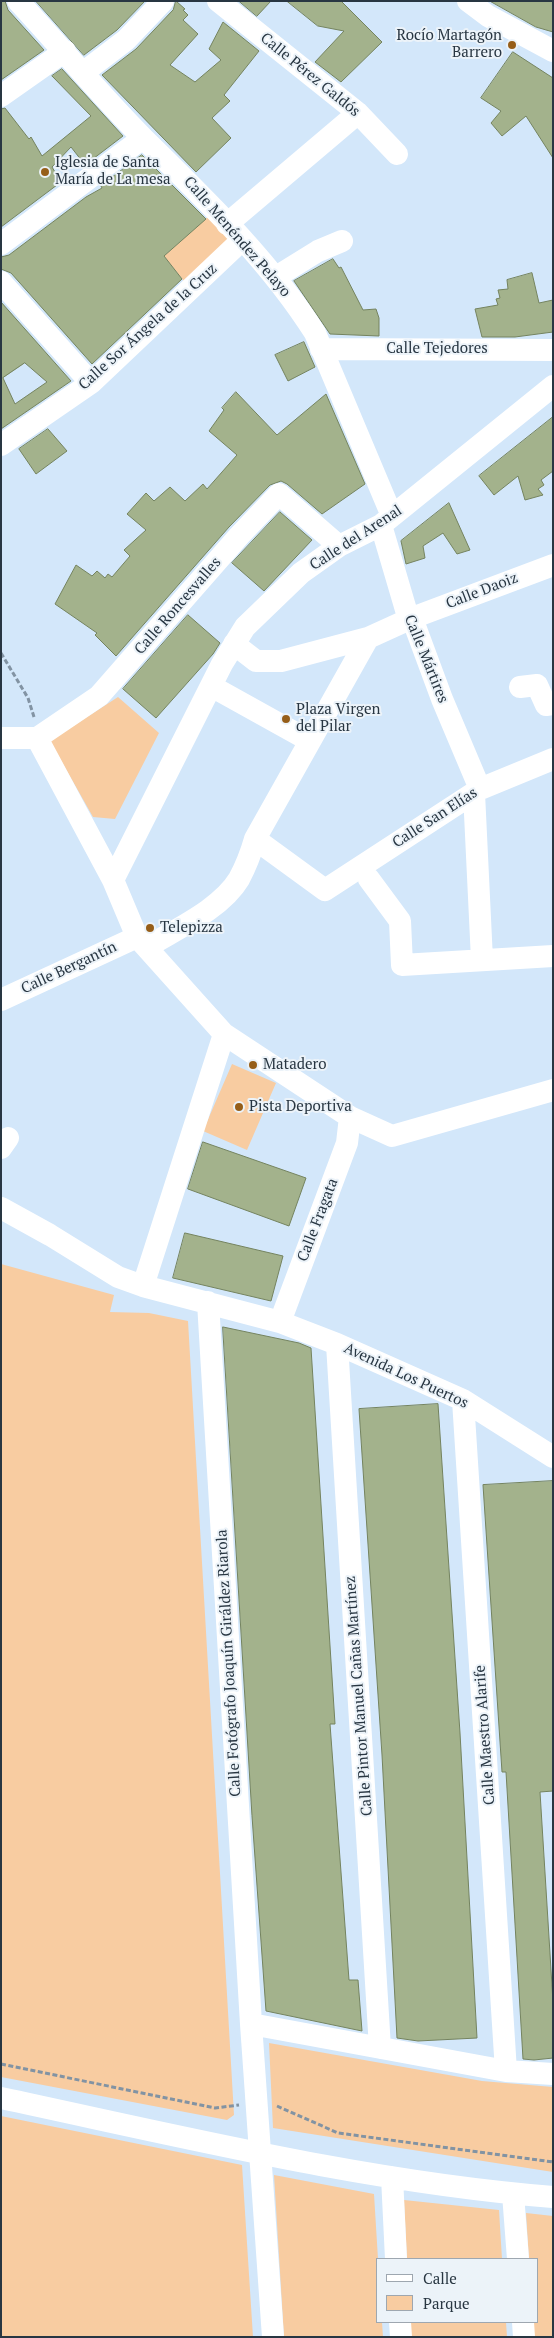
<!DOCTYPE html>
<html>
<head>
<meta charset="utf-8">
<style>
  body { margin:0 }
  #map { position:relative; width:554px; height:2338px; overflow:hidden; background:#d3e7fa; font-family:"PT Serif",serif }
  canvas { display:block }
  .frame { position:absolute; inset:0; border:2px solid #283642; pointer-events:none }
  .legend { position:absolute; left:376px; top:2258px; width:162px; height:65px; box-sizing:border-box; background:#ecf3f9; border:1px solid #9ea7b0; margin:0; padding:6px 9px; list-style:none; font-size:15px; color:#283642 }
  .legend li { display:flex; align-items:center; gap:10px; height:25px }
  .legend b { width:25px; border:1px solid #9ea7b0 }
</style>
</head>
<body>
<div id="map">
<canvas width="554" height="2338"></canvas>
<div class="frame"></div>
<ul class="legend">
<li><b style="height:6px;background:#fff"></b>Calle</li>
<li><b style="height:14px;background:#f8cca1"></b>Parque</li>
</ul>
</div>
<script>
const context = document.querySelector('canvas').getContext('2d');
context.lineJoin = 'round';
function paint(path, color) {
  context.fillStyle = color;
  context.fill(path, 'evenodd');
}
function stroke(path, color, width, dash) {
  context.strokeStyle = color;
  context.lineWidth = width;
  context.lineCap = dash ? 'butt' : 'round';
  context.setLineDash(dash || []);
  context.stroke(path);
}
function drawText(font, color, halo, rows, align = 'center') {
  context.font = font + ' "PT Serif",serif';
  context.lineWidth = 4;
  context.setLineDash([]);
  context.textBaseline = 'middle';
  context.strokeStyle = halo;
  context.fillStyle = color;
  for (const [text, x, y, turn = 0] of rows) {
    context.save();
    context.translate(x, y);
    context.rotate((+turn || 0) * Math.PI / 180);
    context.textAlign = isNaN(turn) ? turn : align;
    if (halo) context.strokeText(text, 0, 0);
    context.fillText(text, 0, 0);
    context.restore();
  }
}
paint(new Path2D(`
  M 210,215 L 235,241 L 187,285 L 164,256 Z
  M 118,697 L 159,733 L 115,819 L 93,817 L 50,741 Z
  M 232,1064 L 276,1083 L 247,1150 L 203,1131 Z
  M 1,1264 L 114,1295 L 110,1312 L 149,1313 L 188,1321 L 234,2115 L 227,2120 L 1,2077 Z
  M 269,2043 L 482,2081 L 553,2087 L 553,2172 L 273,2128 Z
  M 1,2116 L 242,2165 L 253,2337 L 1,2337 Z
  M 274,2175 L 374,2194 L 378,2259 L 378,2322 L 382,2322 L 383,2337 L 284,2337 Z
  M 404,2200 L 499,2210 L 502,2259 L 407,2259 Z
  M 526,2213 L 553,2216 L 553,2337 L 534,2337 L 533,2322 L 538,2322 L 538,2259 L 529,2259 Z
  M 411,2322 L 506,2322 L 507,2337 L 411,2337 Z`), '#f8cca1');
const building = new Path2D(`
  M 1,1 L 5,1 L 8,10 L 44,50 L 1,80 Z
  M 36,1 L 145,1 L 117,30 L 84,55 Z
  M 176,1 L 185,9 L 183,10 L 188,15 L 183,20 L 198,34 L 170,65 L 195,82 L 221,60 L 209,49 L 223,22 L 259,51 L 224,95 L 230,101 L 212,118 L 231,138 L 196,172 L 102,75 L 136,49 L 173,10 Z
  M 239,1 L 271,1 L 257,16 Z
  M 287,1 L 341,1 L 382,42 L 341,82 L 315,62 L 344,31 L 318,26 Z
  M 490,1 L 553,1 L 553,32 L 536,27 Z
  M 513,52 L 553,78 L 553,158 L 526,116 L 502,136 L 491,123 L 501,111 L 481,98 Z
  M 62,69 L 123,136 L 85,165 L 71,147 L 52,167 L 61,182 L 1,227 L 1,109 L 5,108 L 29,139 L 31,137 L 42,156 L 91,116 L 52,76 Z
  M 142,155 L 206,219 L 164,256 L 182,279 L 92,364 L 11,273 L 1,269 L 1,257 L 9,255 L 86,197 L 102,188 L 101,186 Z
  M 333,259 L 339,268 L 341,267 L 363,310 L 376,309 L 379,318 L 379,336 L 330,334 L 294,281 Z
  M 532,273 L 539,303 L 553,300 L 553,332 L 515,337 L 482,337 L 475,309 L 498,305 L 496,299 L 500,298 L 498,290 L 508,289 L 507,280 Z
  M 1,302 L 71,381 L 1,429 ZM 25,363 L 47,382 L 15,404 L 3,378 Z
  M 304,342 L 315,367 L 288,381 L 275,355 Z
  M 236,392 L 277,435 L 326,394 L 365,484 L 322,514 L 287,484 L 281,481 L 270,485 L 229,527 L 116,656 L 95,635 L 97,633 L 55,604 L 76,565 L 92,576 L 97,571 L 105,578 L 108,574 L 112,577 L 130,556 L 124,550 L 146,530 L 127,514 L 146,493 L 154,501 L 170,487 L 185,501 L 203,484 L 207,489 L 237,455 L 209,431 L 224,410 L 222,408 Z
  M 553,417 L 553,471 L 541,480 L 544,485 L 538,489 L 543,495 L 525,500 L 518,476 L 494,495 L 479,476 Z
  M 48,429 L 67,451 L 36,474 L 19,449 Z
  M 449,503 L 470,550 L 457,554 L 443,533 L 423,546 L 425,558 L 406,564 L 401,541 Z
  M 280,512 L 312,540 L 264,591 L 232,563 Z
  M 188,615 L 220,643 L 213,654 L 156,718 L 123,689 Z
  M 203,1142 L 306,1178 L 289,1226 L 188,1189 Z
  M 185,1233 L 283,1256 L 271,1301 L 173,1278 Z
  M 223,1327 L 299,1343 L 311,1348 L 335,1724 L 330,1724 L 349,1980 L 358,1980 L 362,2031 L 266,2011 L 252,1816 Z
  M 438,1404 L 460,1733 L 477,2038 L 418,2041 L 397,2038 L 382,1755 L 359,1409 Z
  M 553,1481 L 553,1791 L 540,1792 L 553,2002 L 553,2058 L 534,2060 L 523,2059 L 506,1772 L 502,1772 L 483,1485 Z`);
paint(building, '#a3b28c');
stroke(building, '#74835f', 1);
stroke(new Path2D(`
  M 1,653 L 28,698 L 34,717
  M 1,2064 L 215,2108 L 239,2105
  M 277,2106 L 338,2133 L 553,2162`), '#8293a3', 3, [5, 2.5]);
stroke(new Path2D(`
  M 18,1 C 60,46 100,95 144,139 C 205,199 269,260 315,333 L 392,516
  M 218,1 L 358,113 L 397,154
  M 468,1 L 488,16 L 553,51
  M 84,72 L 126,40 L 163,1
  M 1,96 L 65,51
  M 227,224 L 358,113
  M 1,244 L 143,138
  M 276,277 L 318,251 L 342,241
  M 1,282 L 91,383
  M 321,349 L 553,350
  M 1,445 L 91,383 L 242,240
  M 381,525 L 406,610 L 412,618 L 442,699 L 480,789
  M 234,644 L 256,661 L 281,661 L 368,638 L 412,618 L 553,565
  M 211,686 L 310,741
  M 520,687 L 537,685 L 546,705 L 553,704
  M 1,738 L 37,738 L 99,696 L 239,536 L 279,494 L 339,546
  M 37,738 L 113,880 L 137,937 L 224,1034 L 350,1117 L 392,1136 L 553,1090
  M 474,793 L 482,960
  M 255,839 L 325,890 L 480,789 L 553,759
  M 369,879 L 400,921 L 402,965 L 553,956
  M 113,880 L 222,664 L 245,627 L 301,573 L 339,546 L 381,525 L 553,386
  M 147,947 C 176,929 221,909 239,879 C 246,866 251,853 255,839 L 368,638
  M 1,1000 L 137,937
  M 1,1148 L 8,1138
  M 1,1208 L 50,1235 L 118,1277 L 143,1286 L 280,1322 L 337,1344 L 463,1400 L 553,1457
  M 143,1286 L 224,1034
  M 208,1302 L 251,2024 L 273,2337
  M 280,1322 L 347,1143 L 350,1117
  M 337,1344 L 380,2048
  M 463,1400 L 506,2071
  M 251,2024 L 506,2071 L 553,2074
  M 1,2098 C 184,2137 367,2182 553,2197
  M 392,2177 L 396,2259
  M 513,2194 L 518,2259
  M 400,2322 L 401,2337
  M 523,2322 L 524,2337`), '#fff', 22);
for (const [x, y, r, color] of [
  [512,45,5,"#965e19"],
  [45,172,5,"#965e19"],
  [286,719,5,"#965e19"],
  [150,928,5,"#965e19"],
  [253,1065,5,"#965e19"],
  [239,1107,5,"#965e19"]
]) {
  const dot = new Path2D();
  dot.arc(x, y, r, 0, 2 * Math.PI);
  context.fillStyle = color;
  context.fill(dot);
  stroke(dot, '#ecf3f9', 2);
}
drawText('15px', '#283642', '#ecf3f9', [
  ["Rocío Martagón",502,36,"right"],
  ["Barrero",502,53,"right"],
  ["Iglesia de Santa",55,163],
  ["María de La mesa",55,180],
  ["Plaza Virgen",296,710],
  ["del Pilar",296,727],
  ["Telepizza",160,928],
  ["Matadero",263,1065],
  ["Pista Deportiva",249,1107]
], 'left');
drawText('15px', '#283642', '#ecf3f9', [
  ["Calle Pérez Galdós",310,75,39],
  ["Calle Menéndez Pelayo",237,237,49],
  ["Calle Sor Ángela de la Cruz",148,327,-42],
  ["Calle Tejedores",437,349],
  ["Calle del Arenal",356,538,-33],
  ["Calle Daoiz",482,591,-21],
  ["Calle Roncesvalles",178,606,-49],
  ["Calle Mártires",426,659,68],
  ["Calle San Elías",435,818,-33],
  ["Calle Bergantín",69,968,-25],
  ["Calle Fragata",318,1220,-69],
  ["Avenida Los Puertos",406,1376,25],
  ["Calle Fotógrafo Joaquín Giráldez Riarola",229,1663,-93],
  ["Calle Pintor Manuel Cañas Martínez",359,1696,-94],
  ["Calle Maestro Alarife",485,1735,-94]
]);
</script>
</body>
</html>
